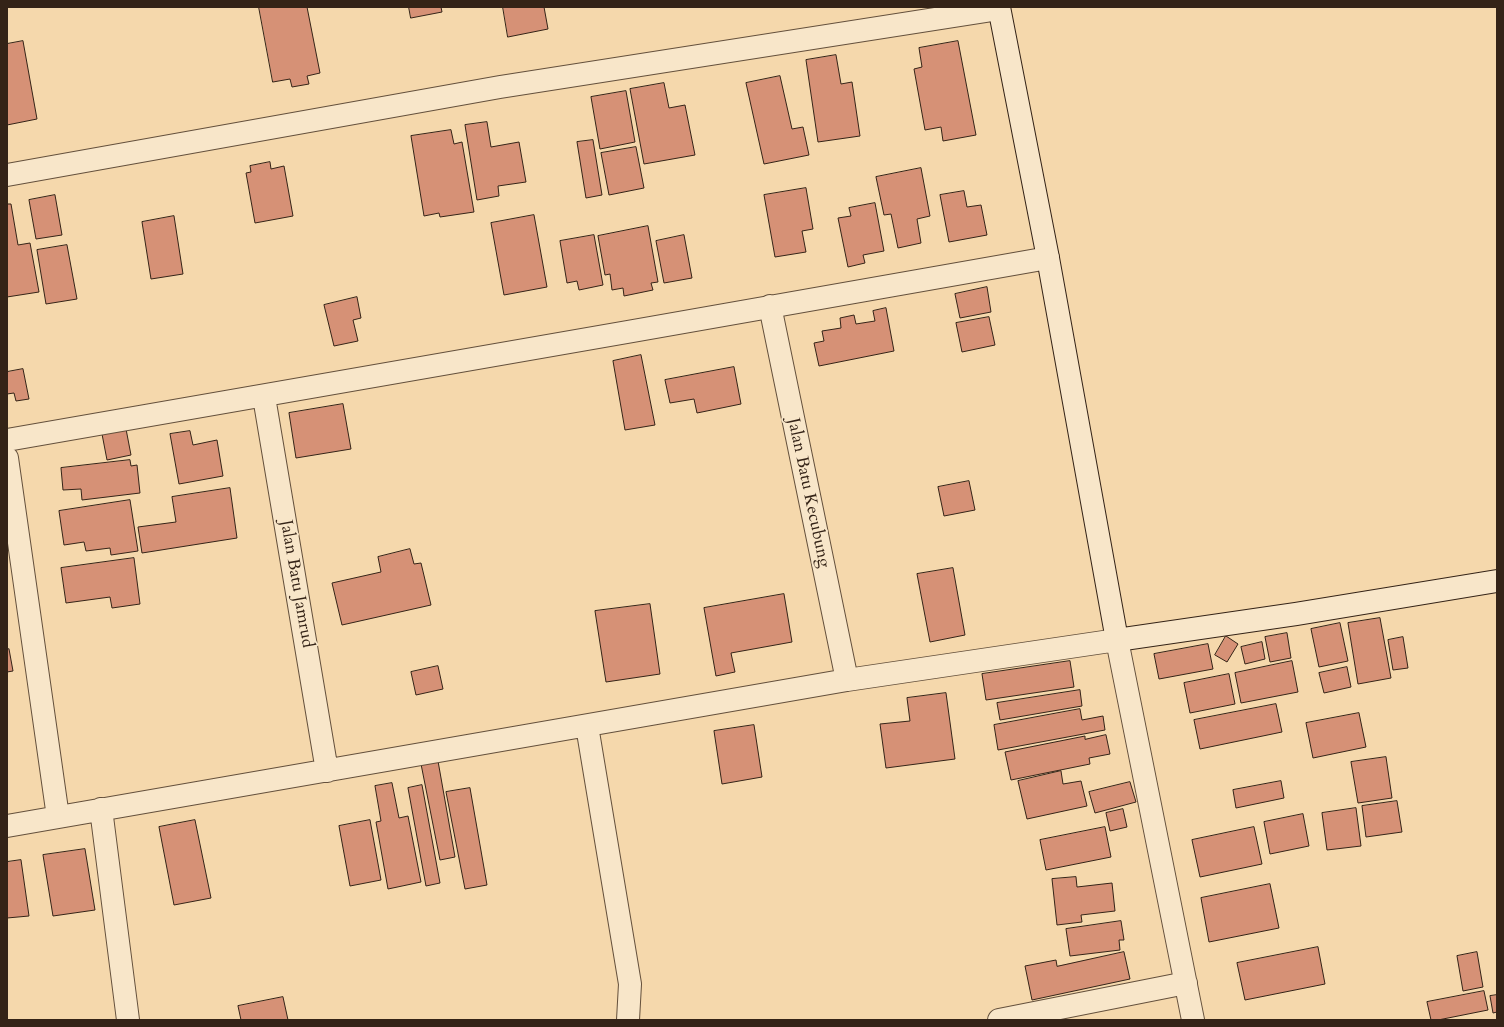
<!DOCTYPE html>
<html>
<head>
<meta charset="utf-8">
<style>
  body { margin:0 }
  #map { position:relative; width:1504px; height:1027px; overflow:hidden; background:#f5d8ac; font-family:Cardo,serif }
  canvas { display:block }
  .frame { position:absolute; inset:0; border:8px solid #342317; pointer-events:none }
</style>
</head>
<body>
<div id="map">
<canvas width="1504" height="1027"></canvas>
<div class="frame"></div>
</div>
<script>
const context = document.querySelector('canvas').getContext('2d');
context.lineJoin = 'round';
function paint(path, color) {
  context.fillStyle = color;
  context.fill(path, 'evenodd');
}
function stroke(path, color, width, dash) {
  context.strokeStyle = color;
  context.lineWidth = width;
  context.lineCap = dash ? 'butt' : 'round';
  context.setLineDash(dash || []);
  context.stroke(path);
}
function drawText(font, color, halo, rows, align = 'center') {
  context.font = font + ' Cardo,serif';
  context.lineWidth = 3.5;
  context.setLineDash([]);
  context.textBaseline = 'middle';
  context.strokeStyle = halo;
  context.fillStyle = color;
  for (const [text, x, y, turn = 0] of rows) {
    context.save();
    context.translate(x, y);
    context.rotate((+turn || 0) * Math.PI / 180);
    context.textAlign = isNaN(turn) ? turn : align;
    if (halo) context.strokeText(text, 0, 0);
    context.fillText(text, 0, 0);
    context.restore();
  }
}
const building = new Path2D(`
  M 259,7 L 307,7 L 320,73 L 307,76 L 309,84 L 292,87 L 290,79 L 273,82 Z
  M 409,7 L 441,7 L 442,12 L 411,18 Z
  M 503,7 L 544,7 L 548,29 L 508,37 Z
  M 23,41 L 37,119 L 7,125 L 7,44 Z
  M 958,41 L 976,135 L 943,141 L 941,127 L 925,130 L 914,69 L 922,67 L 919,48 Z
  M 836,55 L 841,84 L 852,82 L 860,136 L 818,142 L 806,60 Z
  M 780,76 L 792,129 L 803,127 L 809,155 L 764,164 L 746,83 Z
  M 664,83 L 669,108 L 685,105 L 695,155 L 644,164 L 630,89 Z
  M 626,91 L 635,142 L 600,149 L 591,97 Z
  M 487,122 L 491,147 L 519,142 L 526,182 L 498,186 L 499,196 L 477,200 L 465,125 Z
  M 451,130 L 454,144 L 462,142 L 474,212 L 440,217 L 439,213 L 424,216 L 411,136 Z
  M 593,140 L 602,195 L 586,198 L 577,142 Z
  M 636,147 L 644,188 L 609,195 L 601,153 Z
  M 270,162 L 271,169 L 284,166 L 293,216 L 255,223 L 246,173 L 251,172 L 250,166 Z
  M 921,168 L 930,216 L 917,219 L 921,243 L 898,248 L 891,214 L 884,215 L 876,177 Z
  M 806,188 L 813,229 L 802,231 L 806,252 L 775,257 L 764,195 Z
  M 964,191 L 967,207 L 981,205 L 987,235 L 949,242 L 940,195 Z
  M 55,195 L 62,235 L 36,239 L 29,200 Z
  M 875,203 L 884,251 L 863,255 L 865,263 L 848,267 L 838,218 L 851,216 L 849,208 Z
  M 7,204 L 11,204 L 18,245 L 30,243 L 39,292 L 7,297 Z
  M 534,215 L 547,287 L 504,295 L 491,223 Z
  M 174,216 L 183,274 L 151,279 L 142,222 Z
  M 648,226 L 658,282 L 651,283 L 653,290 L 624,296 L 623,288 L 612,290 L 610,274 L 605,275 L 598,236 Z
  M 594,235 L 603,285 L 579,290 L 577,281 L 567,283 L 560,241 Z
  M 684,235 L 692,278 L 664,283 L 656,241 Z
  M 67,245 L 77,299 L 46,304 L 37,250 Z
  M 987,287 L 991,312 L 960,318 L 955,294 Z
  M 357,297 L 361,318 L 353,320 L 358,341 L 334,346 L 324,305 Z
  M 886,308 L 894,351 L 819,366 L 814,343 L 824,341 L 822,331 L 841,328 L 840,318 L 854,315 L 856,324 L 875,321 L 873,311 Z
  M 989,317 L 995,345 L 962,352 L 956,323 Z
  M 641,355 L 655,425 L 625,430 L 613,361 Z
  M 734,367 L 741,404 L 697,413 L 694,399 L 670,403 L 665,380 Z
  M 23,369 L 29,399 L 16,401 L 14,393 L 7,394 L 7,372 Z
  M 343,404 L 351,449 L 296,458 L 289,413 Z
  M 126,429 L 131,455 L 107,460 L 102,434 Z
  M 190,431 L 193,445 L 217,440 L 223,476 L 179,484 L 170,434 Z
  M 130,460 L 131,466 L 137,465 L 140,493 L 82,500 L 81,489 L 63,490 L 61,468 Z
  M 969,481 L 975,510 L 944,516 L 938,487 Z
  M 230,488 L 237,538 L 142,553 L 138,527 L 176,522 L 172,497 Z
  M 130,500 L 138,551 L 111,555 L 110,548 L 86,551 L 84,542 L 64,545 L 59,511 Z
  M 410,549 L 414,564 L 421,563 L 431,605 L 342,625 L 332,583 L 381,572 L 378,557 Z
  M 134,558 L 140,604 L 112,608 L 110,597 L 66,603 L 61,568 Z
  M 953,568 L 965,635 L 930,642 L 917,574 Z
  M 784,594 L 792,642 L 731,653 L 735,672 L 716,676 L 704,608 Z
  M 650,604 L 660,674 L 606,682 L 595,611 Z
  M 1380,618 L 1391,678 L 1358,684 L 1348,623 Z
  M 1340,623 L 1348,661 L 1319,667 L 1311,629 Z
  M 1287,633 L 1291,658 L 1270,662 L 1265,637 Z
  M 1226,636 L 1238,644 L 1227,662 L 1215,655 Z
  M 1403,637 L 1408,668 L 1393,670 L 1388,640 Z
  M 1262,642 L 1265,659 L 1245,664 L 1241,647 Z
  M 1208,644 L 1213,669 L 1159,679 L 1154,654 Z
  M 9,649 L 13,671 L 7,672 L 7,650 Z
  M 1070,661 L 1074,687 L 986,700 L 982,674 Z
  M 1292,661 L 1298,692 L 1241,703 L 1235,673 Z
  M 438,666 L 443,689 L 416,695 L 411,672 Z
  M 1347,667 L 1351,687 L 1324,693 L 1319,673 Z
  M 1229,674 L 1235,704 L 1190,713 L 1184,683 Z
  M 1080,690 L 1082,706 L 1000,720 L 997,703 Z
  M 946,693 L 955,759 L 886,768 L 880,724 L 910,721 L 907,698 Z
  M 1276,704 L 1282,732 L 1200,749 L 1194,720 Z
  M 1080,709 L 1082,720 L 1103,716 L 1105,730 L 998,750 L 994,725 Z
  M 1359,713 L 1366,747 L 1313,758 L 1306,723 Z
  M 754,725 L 762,777 L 722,784 L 714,731 Z
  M 1106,735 L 1110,754 L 1089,758 L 1090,764 L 1011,780 L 1005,752 L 1085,736 L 1085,739 Z
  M 1386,757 L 1392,798 L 1358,803 L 1351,762 Z
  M 438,761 L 455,857 L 440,860 L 421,764 Z
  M 1061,771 L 1063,784 L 1081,781 L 1087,806 L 1027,819 L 1018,781 Z
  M 1281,781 L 1284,798 L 1236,808 L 1233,790 Z
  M 1130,782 L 1136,802 L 1095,813 L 1089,792 Z
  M 392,783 L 399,818 L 408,816 L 421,882 L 388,889 L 376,822 L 381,821 L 375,786 Z
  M 422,785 L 440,883 L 426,886 L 408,788 Z
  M 470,788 L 487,885 L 465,889 L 446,792 Z
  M 1397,801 L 1402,832 L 1366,837 L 1362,806 Z
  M 1356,808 L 1361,846 L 1327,850 L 1322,813 Z
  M 1123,809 L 1127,827 L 1110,831 L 1106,813 Z
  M 1303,814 L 1309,846 L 1270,854 L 1264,822 Z
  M 195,820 L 211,898 L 174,905 L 159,827 Z
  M 370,820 L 381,880 L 350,886 L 339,826 Z
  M 1105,827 L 1111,857 L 1046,870 L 1040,840 Z
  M 1254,827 L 1262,864 L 1200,877 L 1192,840 Z
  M 85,849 L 95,910 L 53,916 L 43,855 Z
  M 21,860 L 29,916 L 7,918 L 7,862 Z
  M 1076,877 L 1077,887 L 1112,883 L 1115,911 L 1081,915 L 1082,922 L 1057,925 L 1052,879 Z
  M 1270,884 L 1279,928 L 1209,942 L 1201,898 Z
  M 1121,921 L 1124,940 L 1119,940 L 1120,950 L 1070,956 L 1066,929 Z
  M 1318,947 L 1325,984 L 1245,1000 L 1237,963 Z
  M 1124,952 L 1130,979 L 1032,1000 L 1025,966 L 1056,960 L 1057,966 Z
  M 1477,952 L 1483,987 L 1463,991 L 1457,956 Z
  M 1484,991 L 1488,1010 L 1438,1020 L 1431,1020 L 1427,1002 Z
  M 1497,995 L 1497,1012 L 1493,1013 L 1490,996 Z
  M 283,997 L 288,1020 L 241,1020 L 238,1006 Z`);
paint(building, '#d69176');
stroke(building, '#342317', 1);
const street = new Path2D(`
  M 7,175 L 500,87 L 999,9
  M 770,306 L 847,680
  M 264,397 L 327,771
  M 7,440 C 354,382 701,318 1048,258
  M 7,458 L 58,817
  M 587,726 L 630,984 L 628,1020
  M 101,809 L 128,1020
  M 7,826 L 847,680 L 1117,640 L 1193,1020
  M 999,1020 L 1186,983`);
const secondary = new Path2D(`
  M 999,7 L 1048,258 L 1117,640 L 1296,614 L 1497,581`);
stroke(street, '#64503c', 24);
stroke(secondary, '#342317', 24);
stroke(street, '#f8e6c9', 22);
stroke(secondary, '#f8e6c9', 22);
drawText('17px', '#342317', '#f8e6c9', [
  ["Jalan Batu Kecubung",808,493,78],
  ["Jalan Batu Jamrud",296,584,80]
]);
</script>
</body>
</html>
